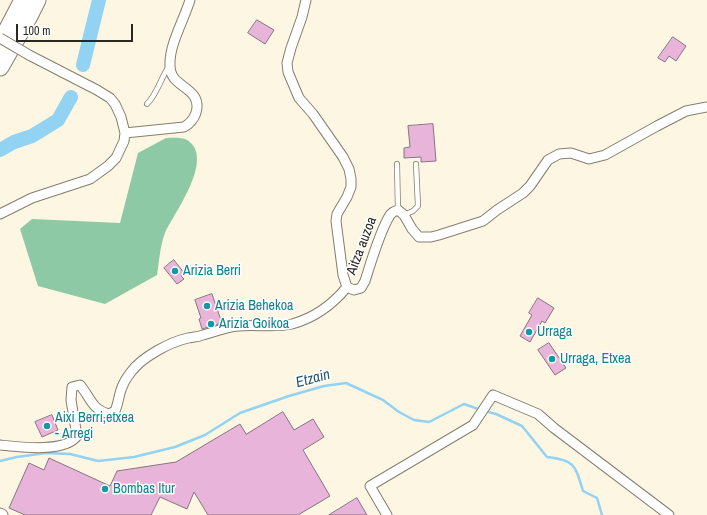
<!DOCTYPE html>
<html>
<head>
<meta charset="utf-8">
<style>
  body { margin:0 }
  #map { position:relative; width:707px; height:515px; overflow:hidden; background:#fcf6e3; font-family:"Archivo Narrow",sans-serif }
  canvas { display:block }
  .scale { position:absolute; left:16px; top:24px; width:117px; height:18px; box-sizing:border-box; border:2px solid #2a2821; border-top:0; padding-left:5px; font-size:12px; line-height:14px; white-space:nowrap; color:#2a2821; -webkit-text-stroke:3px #fff; paint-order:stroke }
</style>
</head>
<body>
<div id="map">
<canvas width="707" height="515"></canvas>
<div class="scale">100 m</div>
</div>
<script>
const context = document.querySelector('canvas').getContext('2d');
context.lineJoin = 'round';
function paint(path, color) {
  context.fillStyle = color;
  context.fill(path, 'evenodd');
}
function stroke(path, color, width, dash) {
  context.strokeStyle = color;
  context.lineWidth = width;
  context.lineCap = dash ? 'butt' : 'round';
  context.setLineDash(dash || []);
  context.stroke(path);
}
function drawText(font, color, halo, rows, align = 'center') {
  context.font = font + ' "Archivo Narrow",sans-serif';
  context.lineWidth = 3;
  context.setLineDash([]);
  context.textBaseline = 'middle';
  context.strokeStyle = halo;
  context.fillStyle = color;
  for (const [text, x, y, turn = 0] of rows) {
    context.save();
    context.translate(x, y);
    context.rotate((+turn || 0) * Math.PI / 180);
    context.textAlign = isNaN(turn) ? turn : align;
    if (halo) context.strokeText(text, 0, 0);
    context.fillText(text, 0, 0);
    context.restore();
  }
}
paint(new Path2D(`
  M 166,138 C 172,138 182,137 187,140 C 216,158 174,213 165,233 C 160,245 159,263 157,275 L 105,304 L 38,286 L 20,229 L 32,219 L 120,223 L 138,153 Z`), '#8ec9a5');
stroke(new Path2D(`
  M 485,411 L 496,414 L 522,426 L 547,457 C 575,460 575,465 583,491 L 597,498 L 602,515
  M 0,461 L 17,457 L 46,453 L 70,454 L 98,461 L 134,457 L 175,447 L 205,435 L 240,413 L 289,396 L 324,386 L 346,383 L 383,400 L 399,412 L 414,420 L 429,422 L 464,404 L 481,410`), '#92d2f2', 2.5);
stroke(new Path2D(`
  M 83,65 L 99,0
  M 0,150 L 14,142 L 32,136 L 58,120 L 71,97`), '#92d2f2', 14);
const building = new Path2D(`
  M 257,20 L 274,30 L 265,44 L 248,33 Z
  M 673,37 L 686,46 L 676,61 L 669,56 L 665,62 L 658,58 Z
  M 433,124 L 436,161 L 421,162 L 421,157 L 404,158 L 404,148 L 410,147 L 408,126 Z
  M 174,260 L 185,274 L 181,276 L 184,279 L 177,284 L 164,268 Z
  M 212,294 L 222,323 L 202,329 L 199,319 L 201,318 L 195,300 Z
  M 538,298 L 554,308 L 545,323 L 542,321 L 530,342 L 520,336 L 532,315 L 529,313 Z
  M 549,343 L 566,368 L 555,375 L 538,350 Z
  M 283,412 L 294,430 L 313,419 L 324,437 L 303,450 L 330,496 L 298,515 L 208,515 L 194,492 L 187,509 L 160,497 L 151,515 L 25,515 L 9,508 L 29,463 L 44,470 L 49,458 L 110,486 L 117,471 L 176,462 L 240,424 L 246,434 Z
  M 52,415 L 58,430 L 42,437 L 35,422 Z
  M 357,498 L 367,515 L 329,515 Z`);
paint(building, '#e9b4da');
stroke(building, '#857580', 1);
const service = new Path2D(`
  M 147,104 C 157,94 161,78 169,66
  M 397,164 L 398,210
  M 404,215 L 413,211 L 418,206 L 416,164`);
const minor = new Path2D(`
  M 306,0 L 302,17 L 291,48 L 287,63 L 288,72 L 299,98 L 313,114 L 343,157 L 349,169 L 351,179 L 351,187 L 347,197 L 337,214 L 336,221 L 343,275 L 347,287 L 354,290 L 361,288 L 365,281 C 371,262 380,231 390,215 C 392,212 395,211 398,210 L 404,215 L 412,229 L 419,237 L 431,237 L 439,235 L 483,221 L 497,210 L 523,193 L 530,186 L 548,160 L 559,154 L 571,153 L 589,159 L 605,155 L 657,126 L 686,111 L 707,107
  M 125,133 L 184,127 C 195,121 201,107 194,96 C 185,84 170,83 170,65 C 169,45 184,20 190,0
  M 0,214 L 32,198 L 90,179 L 108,166 L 116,158 L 124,141 L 125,133 L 121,117 L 115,104 L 110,98 L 97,90 L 29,55
  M 0,445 C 19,447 65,453 77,436 L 71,400 L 72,387 L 80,385 C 91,398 91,409 109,414 L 115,411 C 119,402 119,392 123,385 C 125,380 128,376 131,372 C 142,357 170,342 188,338 C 193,337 198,337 203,335 C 214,332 226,327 238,326 C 256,324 274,328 292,324 C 314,318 333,304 347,287
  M 387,515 L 370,486 L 473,425 L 493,395 L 538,414 L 554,428 L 669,515`);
const tertiary = new Path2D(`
  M 0,514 L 2,515`);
const motorway = new Path2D(`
  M 0,44 L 23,0
  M 0,67 L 29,16 L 37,0`);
stroke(service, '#847e6d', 6);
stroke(minor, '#847e6d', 11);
stroke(tertiary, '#847e6d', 13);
stroke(motorway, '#847e6d', 19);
stroke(service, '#fff', 4.5);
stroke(minor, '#fff', 9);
stroke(tertiary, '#fff', 11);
stroke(motorway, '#fff', 17);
const minorBridge = new Path2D(`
  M 0,38 L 29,55`);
stroke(minorBridge, '#847e6d', 11, []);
stroke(minorBridge, '#fff', 9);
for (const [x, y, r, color] of [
  [175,271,4,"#0f9aa8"],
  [207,306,4,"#0f9aa8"],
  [211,324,4,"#0f9aa8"],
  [529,332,4,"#0f9aa8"],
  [552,359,4,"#0f9aa8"],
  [47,426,4,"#0f9aa8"],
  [105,489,4,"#0f9aa8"]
]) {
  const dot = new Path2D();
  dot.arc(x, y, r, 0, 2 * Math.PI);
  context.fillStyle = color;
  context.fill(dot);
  stroke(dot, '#fff', 1.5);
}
drawText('14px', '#2a2821', '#fff', [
  ["Aitza auzoa",362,246,-69]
]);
drawText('14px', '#0d838f', '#fff', [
  ["Arizia Berri",183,271],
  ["Arizia Behekoa",215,306],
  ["Arizia Goikoa",219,324],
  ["Urraga",537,332],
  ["Urraga, Etxea",560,359],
  ["Aixi Berri,etxea",55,418],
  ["- Arregi",55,434],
  ["Bombas Itur",113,489]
], 'left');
drawText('italic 15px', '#23566c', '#fff', [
  ["Etzain",313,379,-15]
]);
</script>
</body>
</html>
